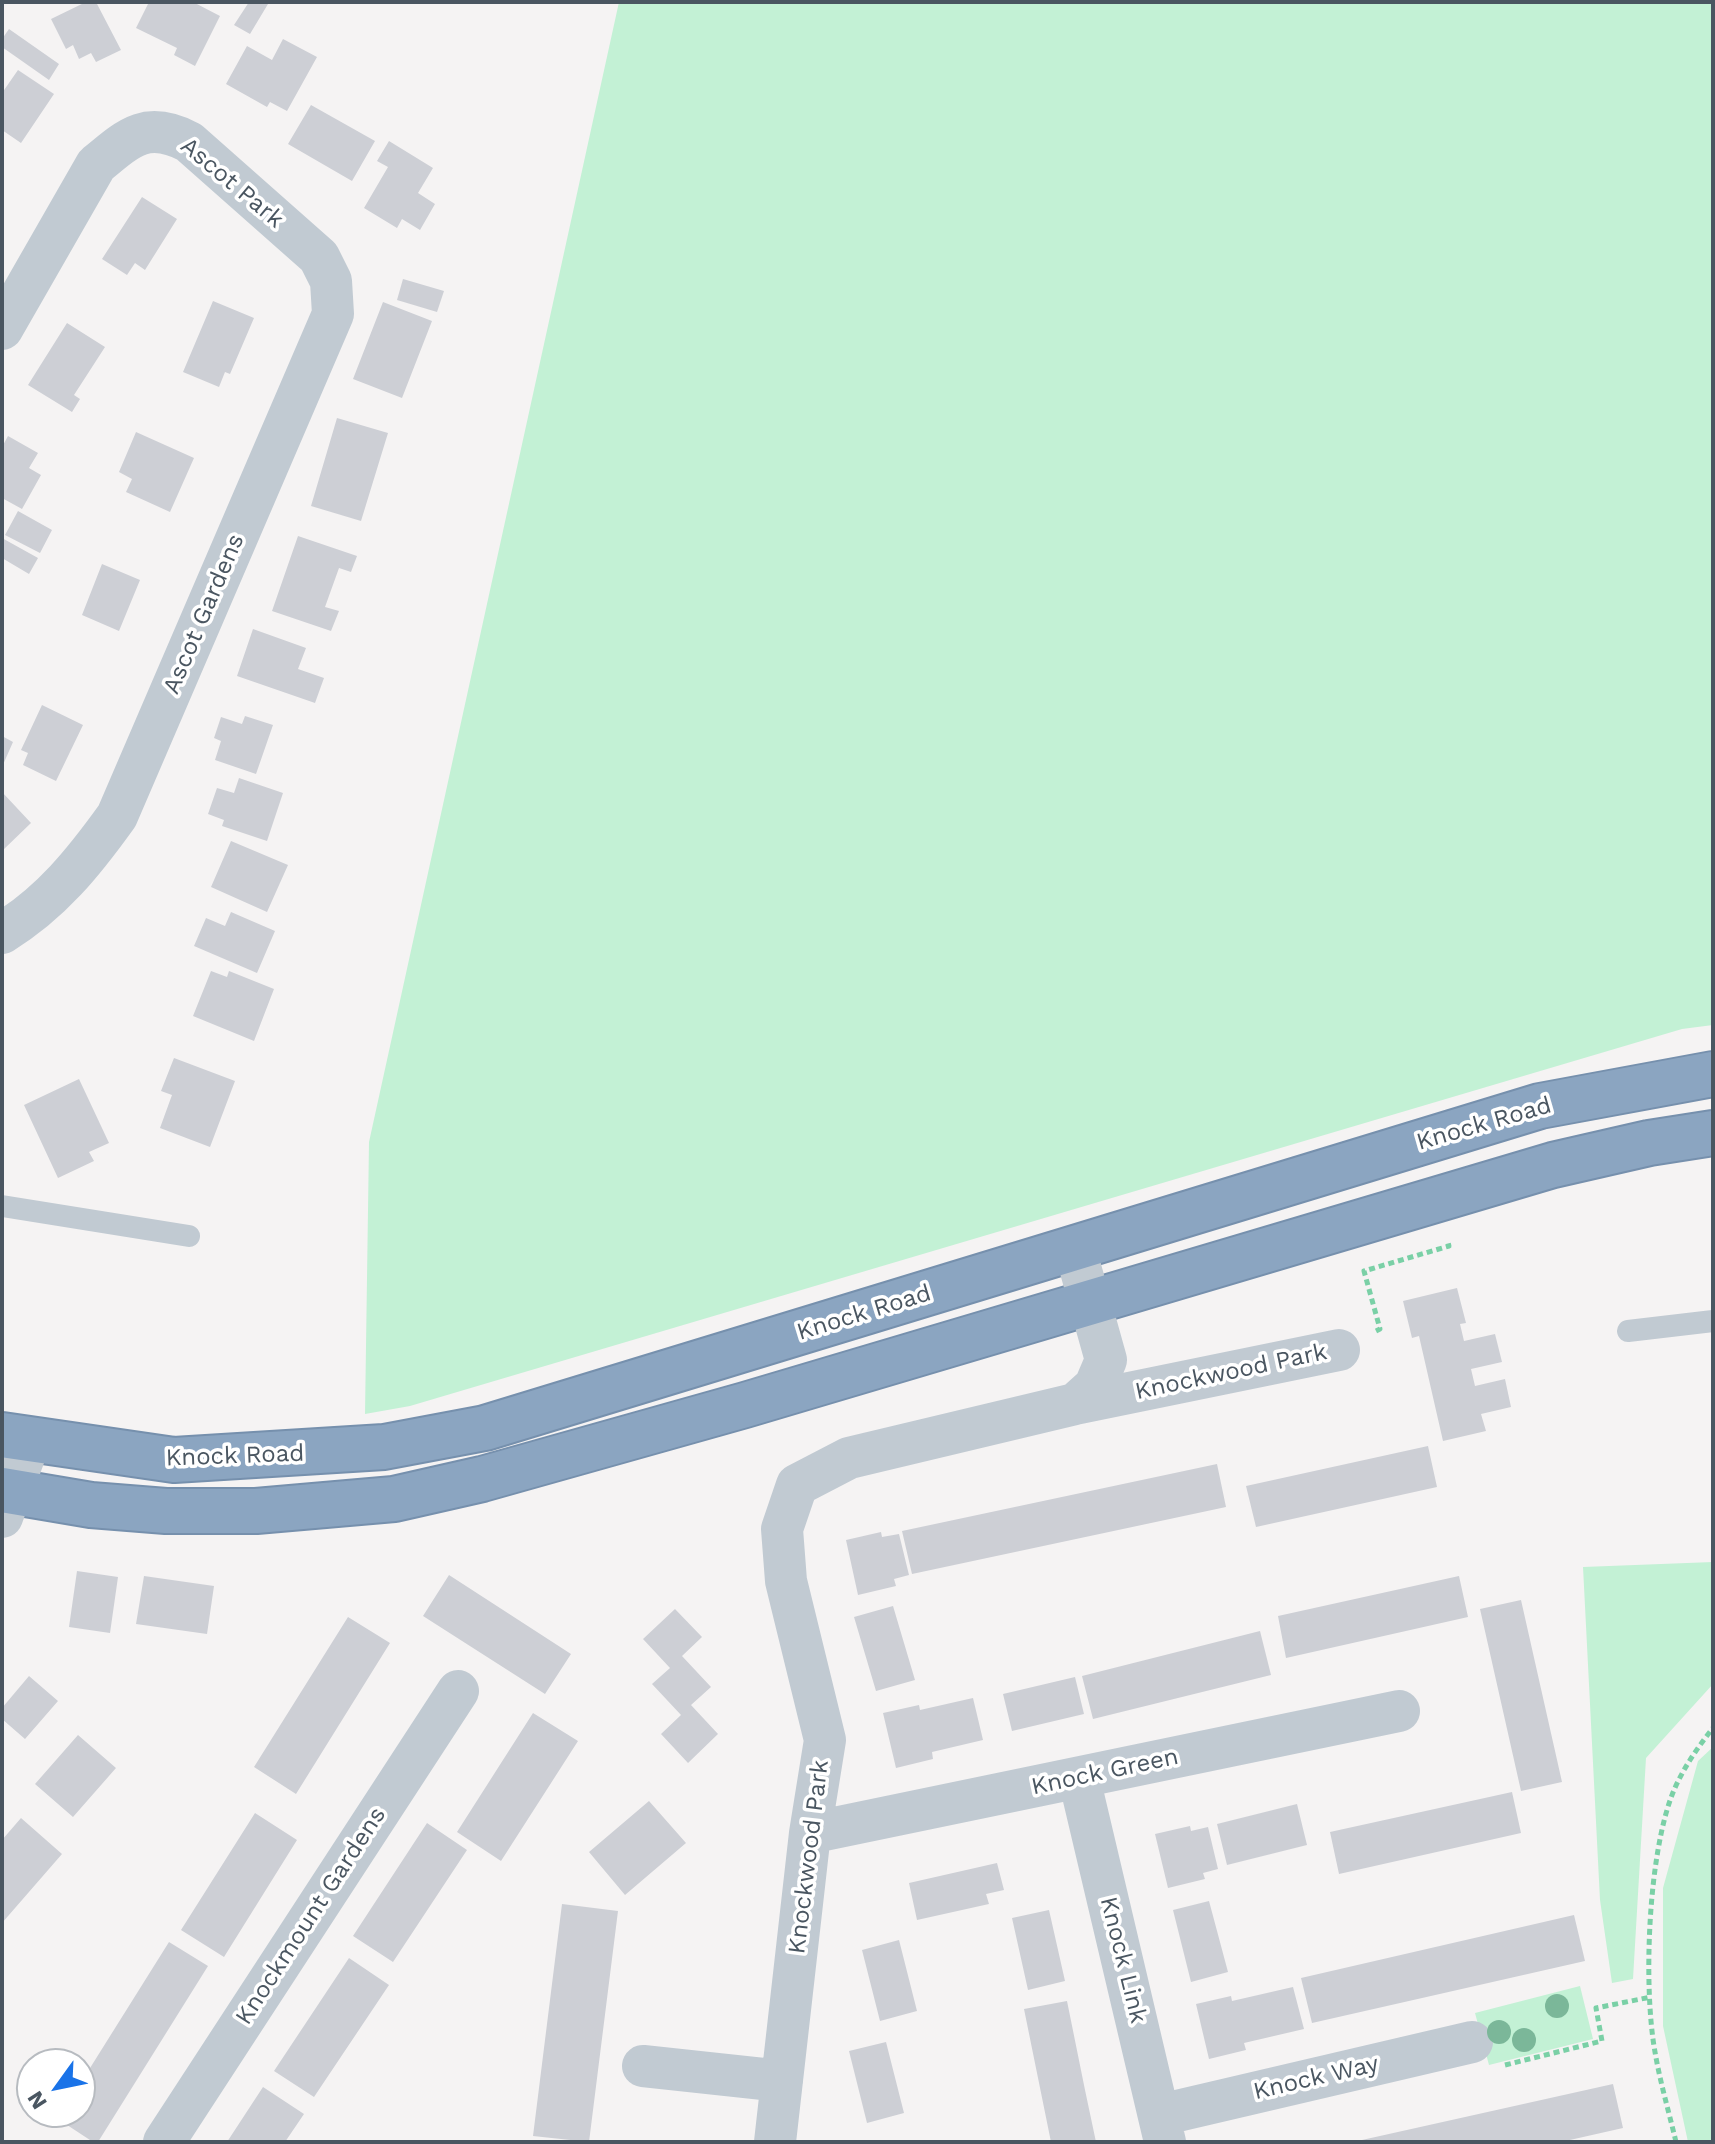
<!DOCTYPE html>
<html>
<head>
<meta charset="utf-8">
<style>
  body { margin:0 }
  #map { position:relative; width:1715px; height:2144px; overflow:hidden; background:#f5f3f3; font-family:"Work Sans",sans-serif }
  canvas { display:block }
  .frame { position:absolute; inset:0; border:4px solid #4a5661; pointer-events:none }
  .north { position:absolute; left:16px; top:2048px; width:80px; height:80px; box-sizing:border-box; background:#fff; border:2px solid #b7bbc0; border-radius:50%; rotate:237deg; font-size:22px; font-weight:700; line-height:32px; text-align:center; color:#4a5661 }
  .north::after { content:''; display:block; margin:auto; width:28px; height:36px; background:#1a73e8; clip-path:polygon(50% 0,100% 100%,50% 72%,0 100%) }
</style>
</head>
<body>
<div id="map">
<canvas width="1715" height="2144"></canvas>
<div class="frame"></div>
<div class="north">N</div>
</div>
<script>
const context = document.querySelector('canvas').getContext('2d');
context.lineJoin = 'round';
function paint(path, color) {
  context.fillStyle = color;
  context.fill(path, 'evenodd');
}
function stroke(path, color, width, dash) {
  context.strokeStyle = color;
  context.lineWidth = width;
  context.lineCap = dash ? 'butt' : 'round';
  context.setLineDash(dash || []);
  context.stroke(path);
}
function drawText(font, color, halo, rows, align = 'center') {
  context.font = font + ' "Work Sans",sans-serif';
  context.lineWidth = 7;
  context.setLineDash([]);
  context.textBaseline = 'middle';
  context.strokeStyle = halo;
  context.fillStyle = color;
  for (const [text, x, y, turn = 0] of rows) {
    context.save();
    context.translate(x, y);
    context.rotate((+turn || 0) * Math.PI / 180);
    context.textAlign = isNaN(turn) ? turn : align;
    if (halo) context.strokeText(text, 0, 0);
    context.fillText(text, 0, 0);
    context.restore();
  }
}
paint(new Path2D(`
  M 619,2 L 1713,2 L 1713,1025 L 1682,1029 L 410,1406 L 365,1414 L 369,1142 Z
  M 1713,1562 L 1713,1684 L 1646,1758 L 1633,1979 L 1612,1983 L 1600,1900 L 1583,1567 Z
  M 1713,1747 L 1713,2142 L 1688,2142 L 1663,2026 L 1663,1888 L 1698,1761 Z
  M 1580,1986 L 1593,2039 L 1489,2065 L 1475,2013 Z`), '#c3f1d5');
paint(new Path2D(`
  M 86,2 L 96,2 L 121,50 L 96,62 L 91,53 L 79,59 L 73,45 L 66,49 L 51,19 Z
  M 149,2 L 193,2 L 220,16 L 195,66 L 174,55 L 177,48 L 136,28 Z
  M 249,2 L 268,4 L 250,34 L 234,25 Z
  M 9,29 L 59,64 L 49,80 L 2,47 L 2,39 Z
  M 283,39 L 317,57 L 287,111 L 270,102 L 267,107 L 226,84 L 247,46 L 272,60 Z
  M 18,70 L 54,94 L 21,143 L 2,130 L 2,93 Z
  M 311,105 L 375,141 L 352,181 L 288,144 Z
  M 389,141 L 433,168 L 418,193 L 435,204 L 420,230 L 402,219 L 397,228 L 364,208 L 388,167 L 377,161 Z
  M 142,197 L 177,219 L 145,270 L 135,263 L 127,275 L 102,259 Z
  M 403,279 L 444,291 L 437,312 L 397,300 Z
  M 213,301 L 254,318 L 230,374 L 225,372 L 219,387 L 183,372 Z
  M 383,302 L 432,321 L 402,398 L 353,379 Z
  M 67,323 L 105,347 L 74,395 L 80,399 L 72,412 L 28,385 Z
  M 337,418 L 388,433 L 361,521 L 311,506 Z
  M 136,432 L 194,458 L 170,512 L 126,492 L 132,479 L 119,472 Z
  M 8,436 L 38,453 L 29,468 L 41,475 L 22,509 L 2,498 L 2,447 Z
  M 18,511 L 52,530 L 40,553 L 5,535 Z
  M 298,536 L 357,556 L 351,572 L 339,568 L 325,607 L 339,611 L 331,631 L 272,611 Z
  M 2,538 L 38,558 L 29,574 L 2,558 Z
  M 102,564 L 140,580 L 119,631 L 82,615 Z
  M 253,629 L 306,648 L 298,669 L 324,678 L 315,703 L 237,676 Z
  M 42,705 L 83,725 L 56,781 L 23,765 L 28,753 L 21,750 Z
  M 245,716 L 273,725 L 256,774 L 215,760 L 221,741 L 214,738 L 221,717 L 242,724 Z
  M 2,736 L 13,742 L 2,767 Z
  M 239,778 L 283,793 L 267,841 L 222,826 L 224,820 L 208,814 L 217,788 L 234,793 Z
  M 2,792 L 31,823 L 2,851 Z
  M 231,841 L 288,865 L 267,912 L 211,887 Z
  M 231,912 L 275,931 L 257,973 L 194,946 L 206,918 L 225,926 Z
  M 211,971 L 227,977 L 229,971 L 274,989 L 254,1041 L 193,1016 Z
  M 174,1058 L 235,1081 L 210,1147 L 160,1128 L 172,1095 L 161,1091 Z
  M 79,1079 L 109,1143 L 89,1152 L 94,1161 L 58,1178 L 24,1105 Z
  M 1457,1288 L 1466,1323 L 1460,1324 L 1464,1341 L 1495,1334 L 1502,1362 L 1471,1369 L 1475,1386 L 1505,1379 L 1511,1407 L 1481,1414 L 1486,1431 L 1443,1441 L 1419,1336 L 1412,1338 L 1403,1301 Z
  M 1428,1446 L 1437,1487 L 1256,1527 L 1246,1486 Z
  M 1217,1464 L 1226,1507 L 912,1574 L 902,1531 Z
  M 881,1532 L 882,1537 L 899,1534 L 909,1575 L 894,1579 L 896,1586 L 858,1595 L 846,1540 Z
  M 77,1571 L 118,1577 L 110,1633 L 69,1627 Z
  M 449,1575 L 571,1654 L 545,1694 L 423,1616 Z
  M 144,1576 L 214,1586 L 207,1634 L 136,1624 Z
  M 1459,1576 L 1468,1617 L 1286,1658 L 1278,1616 Z
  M 1521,1600 L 1562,1782 L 1521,1791 L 1480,1609 Z
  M 893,1606 L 915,1680 L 876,1691 L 854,1617 Z
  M 675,1609 L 702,1637 L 682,1656 L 711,1687 L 691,1705 L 718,1734 L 688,1763 L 661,1734 L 681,1715 L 652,1684 L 670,1668 L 643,1639 Z
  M 348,1617 L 390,1643 L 296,1794 L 254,1767 Z
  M 1260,1631 L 1271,1675 L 1093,1719 L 1082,1676 Z
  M 29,1676 L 58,1701 L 25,1739 L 2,1719 L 2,1708 Z
  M 1075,1677 L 1084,1714 L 1012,1731 L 1003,1694 Z
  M 973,1698 L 983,1740 L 932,1752 L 933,1759 L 896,1768 L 883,1713 L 919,1705 L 920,1710 Z
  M 533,1713 L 578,1741 L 501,1861 L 457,1832 Z
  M 78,1735 L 116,1768 L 73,1817 L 35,1784 Z
  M 1512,1792 L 1521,1833 L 1339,1874 L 1330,1832 Z
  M 649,1801 L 686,1843 L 625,1895 L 589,1852 Z
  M 1297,1804 L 1307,1845 L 1227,1865 L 1217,1824 Z
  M 255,1813 L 297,1840 L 224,1957 L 181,1930 Z
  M 21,1818 L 62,1854 L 2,1923 L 2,1840 Z
  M 427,1823 L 467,1850 L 393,1962 L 353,1936 Z
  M 1190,1826 L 1191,1831 L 1208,1827 L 1218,1869 L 1203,1873 L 1205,1879 L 1168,1888 L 1155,1834 Z
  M 997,1863 L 1004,1890 L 986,1894 L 989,1904 L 917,1920 L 909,1883 Z
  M 1209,1901 L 1228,1972 L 1191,1982 L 1173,1910 Z
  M 562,1904 L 618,1911 L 589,2142 L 533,2136 Z
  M 1049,1910 L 1065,1981 L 1028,1990 L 1012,1918 Z
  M 1574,1915 L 1585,1961 L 1312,2023 L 1301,1978 Z
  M 899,1940 L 917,2011 L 880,2021 L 862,1950 Z
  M 169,1942 L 208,1966 L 98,2142 L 93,2142 L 58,2119 L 62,2112 L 80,2112 L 80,2084 Z
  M 349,1958 L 389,1985 L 314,2097 L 274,2071 Z
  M 1293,1987 L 1304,2029 L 1244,2043 L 1246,2050 L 1209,2059 L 1196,2004 L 1231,1996 L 1232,2001 Z
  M 1067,2001 L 1085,2090 L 1096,2142 L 1051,2142 L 1024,2009 Z
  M 886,2042 L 904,2113 L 867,2123 L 849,2051 Z
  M 1613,2084 L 1623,2128 L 1561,2142 L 1353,2142 Z
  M 263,2087 L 304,2114 L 285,2142 L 227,2142 Z`), '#cdcfd5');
const highway = new Path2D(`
  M 2,1435 L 174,1460 L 384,1447 L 485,1428 L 1540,1106 L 1713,1074
  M 2,1490 L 91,1505 L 166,1511 L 256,1511 L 394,1499 L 482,1479 L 745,1405 L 1553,1165 L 1649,1143 L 1713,1133`);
stroke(highway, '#7690ad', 48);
stroke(new Path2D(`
  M 1376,1331 L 1380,1329 L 1364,1271 L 1449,1246 L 1448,1242
  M 1505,2065 L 1602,2041 L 1596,2008 L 1651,1997
  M 1676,2142 C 1669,2112 1660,2082 1655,2052 C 1643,1986 1648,1852 1674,1790 C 1684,1767 1698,1747 1713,1728`), '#7ad0a6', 5, [6, 4]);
stroke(new Path2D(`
  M 2,1206 L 189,1236
  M 1628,1331 L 1713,1321`), '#c1cad2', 22);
stroke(new Path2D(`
  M 2,329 L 96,165 C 129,137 147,120 189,142 L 319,257 L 331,281 L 333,314 L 117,816 C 84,862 51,903 2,933
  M 1075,1404 L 1095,1386 L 1106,1360 L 1075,1249
  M 2,1517 L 30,1440
  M 1079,1778 L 1165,2142
  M 810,1833 L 1399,1711
  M 643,2066 L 782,2081
  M 1160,2115 L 1472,2042
  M 164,2142 L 458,1691
  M 775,2142 L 810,1833 L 825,1740 L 786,1581 L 782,1529 L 797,1485 L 849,1458 L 1075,1404 L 1339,1350`), '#c1cad2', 42);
stroke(highway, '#8ba5c1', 44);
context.fillStyle = '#7bb799';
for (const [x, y] of [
  [1557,2006],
  [1499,2032],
  [1524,2040]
]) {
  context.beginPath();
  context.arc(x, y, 12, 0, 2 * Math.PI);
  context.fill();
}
drawText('24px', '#4a5661', '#fff', [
  ["Ascot Park",232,183,40],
  ["Ascot Gardens",204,614,-67],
  ["Knock Road",1484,1124,-16],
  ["Knock Road",864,1313,-17],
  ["Knockwood Park",1231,1372,-12],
  ["Knock Road",235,1456,-2],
  ["Knock Green",1105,1772,-12],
  ["Knockwood Park",809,1857,-83],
  ["Knockmount Gardens",311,1916,-57],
  ["Knock Link",1123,1960,76],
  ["Knock Way",1316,2078,-13]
]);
</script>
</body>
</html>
